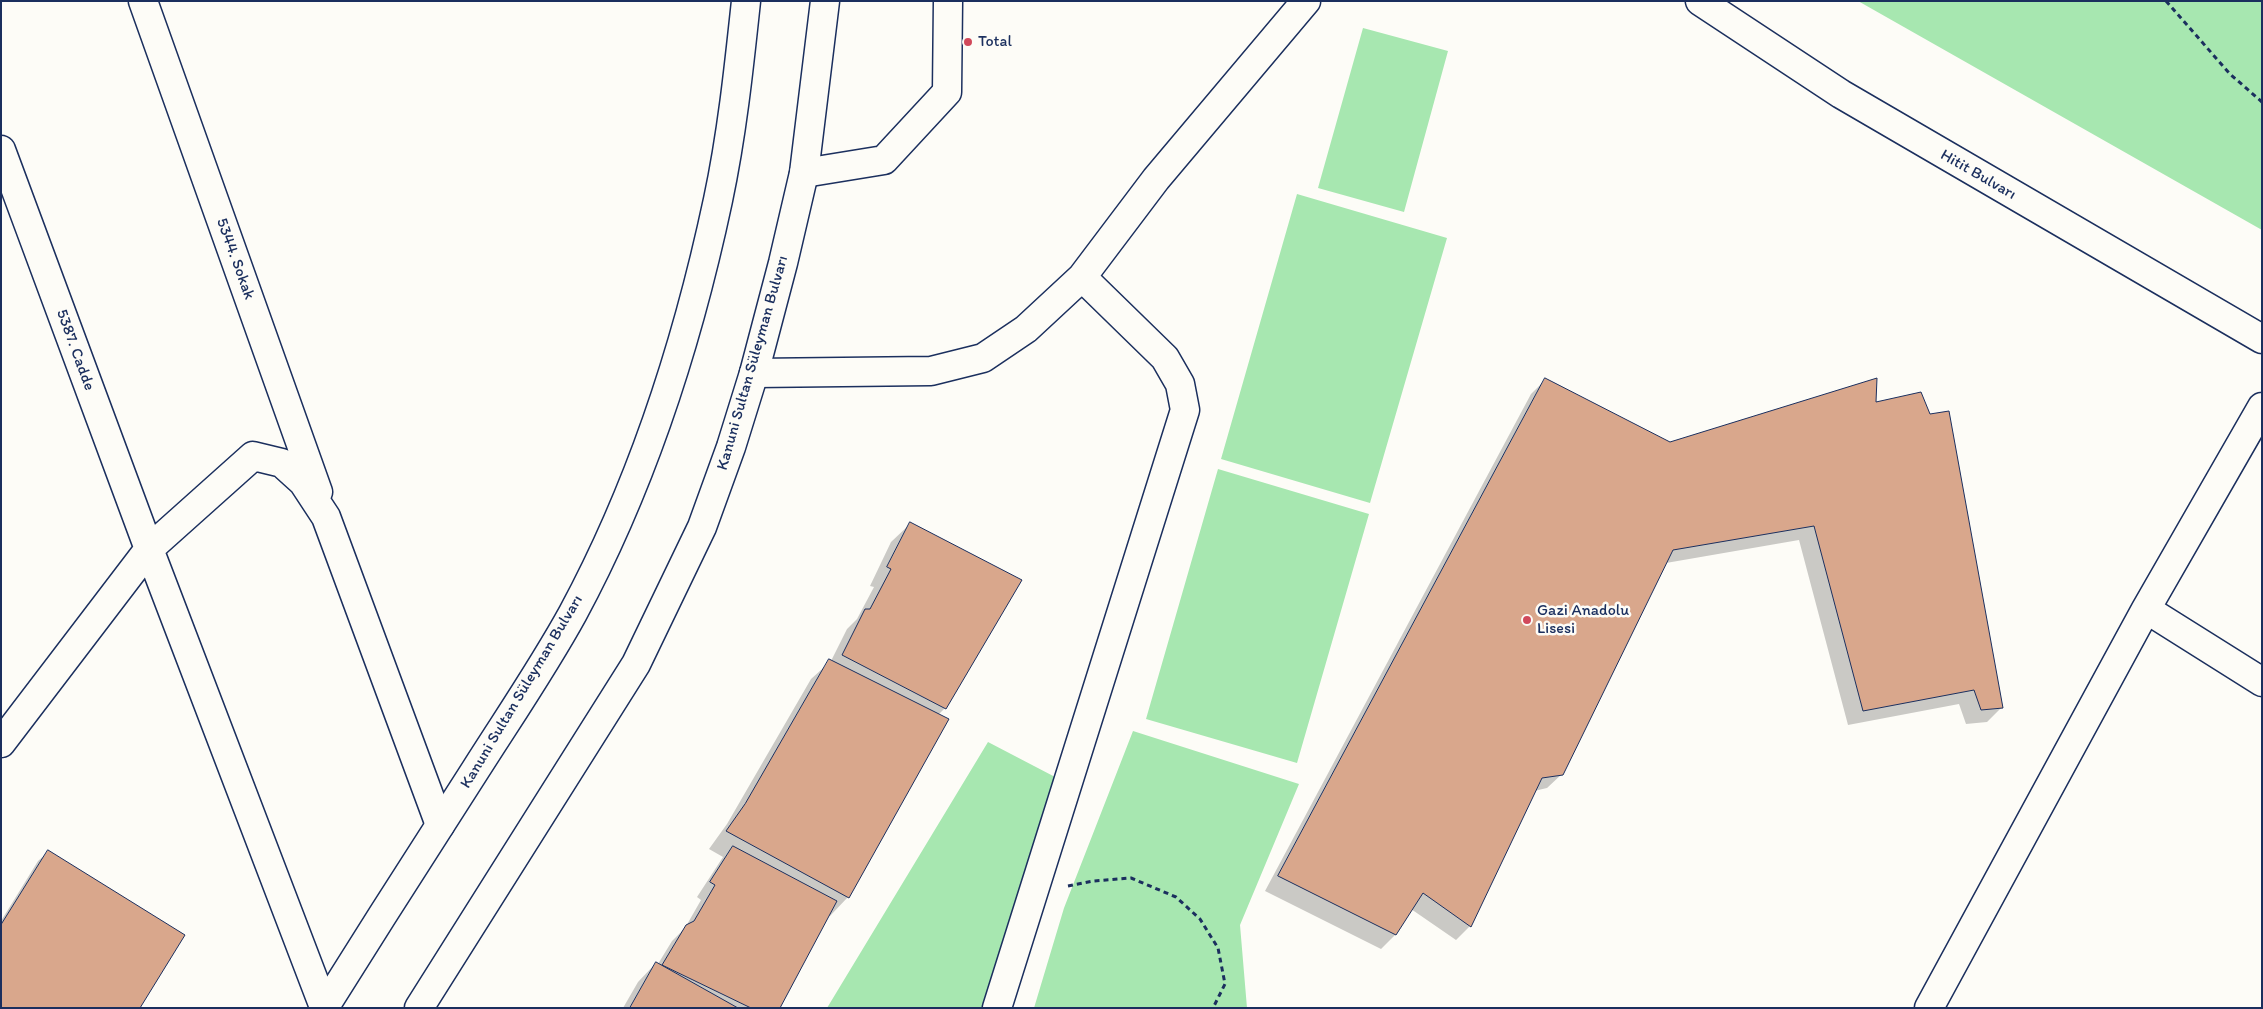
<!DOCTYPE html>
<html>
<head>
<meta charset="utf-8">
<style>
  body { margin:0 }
  #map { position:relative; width:2263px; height:1009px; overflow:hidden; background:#fdfcf7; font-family:Itim,sans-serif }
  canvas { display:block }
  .frame { position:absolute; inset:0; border:2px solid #1b2f5e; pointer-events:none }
</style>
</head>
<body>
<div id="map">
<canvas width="2263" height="1009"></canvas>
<div class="frame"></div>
</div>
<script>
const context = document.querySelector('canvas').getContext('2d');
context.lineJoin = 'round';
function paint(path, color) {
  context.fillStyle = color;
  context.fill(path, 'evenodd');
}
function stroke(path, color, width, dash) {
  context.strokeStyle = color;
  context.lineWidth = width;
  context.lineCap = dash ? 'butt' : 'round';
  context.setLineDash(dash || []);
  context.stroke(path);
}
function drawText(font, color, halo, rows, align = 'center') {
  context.font = font + ' Itim,sans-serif';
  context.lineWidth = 5;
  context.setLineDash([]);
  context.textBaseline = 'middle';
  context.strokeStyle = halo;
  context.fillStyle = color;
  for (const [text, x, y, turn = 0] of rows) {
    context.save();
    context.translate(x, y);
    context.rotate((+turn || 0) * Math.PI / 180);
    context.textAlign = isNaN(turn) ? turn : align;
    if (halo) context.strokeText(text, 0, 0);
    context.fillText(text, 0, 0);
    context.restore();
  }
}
paint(new Path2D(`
  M 1858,1 L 2262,1 L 2262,230 Z
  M 1363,28 L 1448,51 L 1404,212 L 1318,188 Z
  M 1297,194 L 1447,238 L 1370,503 L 1221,459 Z
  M 1218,469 L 1369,514 L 1297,763 L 1146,719 Z
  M 1133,731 L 1299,784 L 1240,925 L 1247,1008 L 1034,1008 L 1064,908 Z
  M 988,742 L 1057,778 L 990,1008 L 827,1008 Z`), '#a7e7b0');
paint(new Path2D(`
  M 1545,380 L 1670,443 L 1875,403 L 2001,708 L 1987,722 L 1966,724 L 1959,704 L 1848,725 L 1799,540 L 1666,563 L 1562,774 L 1547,788 L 1534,791 L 1470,926 L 1456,940 L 1411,909 L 1395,935 L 1381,949 L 1265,891 L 1531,394 Z
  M 910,524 L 945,708 L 938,715 L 848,897 L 830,916 L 828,915 L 779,1008 L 623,1008 L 638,982 L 656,963 L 658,964 L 672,941 L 685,928 L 701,900 L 697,897 L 723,857 L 709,849 L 727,824 L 811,679 L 831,661 L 847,629 L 857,619 L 874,587 L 870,586 L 891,542 Z
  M 48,852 L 1,1008 L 1,921 L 38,861 Z`), '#0003');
const building = new Path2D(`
  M 1545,378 L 1670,442 L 1877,378 L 1876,402 L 1921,392 L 1930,414 L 1949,411 L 2003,708 L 1981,710 L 1974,690 L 1863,711 L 1814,526 L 1673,550 L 1563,775 L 1542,778 L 1471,927 L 1423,893 L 1396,935 L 1278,876 Z
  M 910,522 L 1022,580 L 946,709 L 842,655 L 865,609 L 870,609 L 891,569 L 887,567 Z
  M 829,659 L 949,719 L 849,898 L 726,831 L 745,804 Z
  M 733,846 L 837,901 L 780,1008 L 751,1008 L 662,965 L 686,925 L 694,921 L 715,885 L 710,882 Z
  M 48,850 L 185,935 L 140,1008 L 1,1008 L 1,925 Z
  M 656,962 L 738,1008 L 630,1008 Z`);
paint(building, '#d9a78c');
stroke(building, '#1b2f5e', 1);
const minor = new Path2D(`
  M 143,1 L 318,492
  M 1,150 L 149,549 L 324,1007
  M 804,173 L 884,160 L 947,92 L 948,1
  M 754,373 L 931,371 L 983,358 L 1026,329 L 1082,277 L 1156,179 L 1306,1
  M 2146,609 L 2262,682
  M 1,743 L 149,549 L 253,456 L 282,463 L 303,482 L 326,517 L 440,825
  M 997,1008 L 1185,410 L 1180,384 L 1165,358 L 1082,277
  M 1929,1008 L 2146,609 L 2262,407`);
const major = new Path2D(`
  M 1700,1 L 1841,94 L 2262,339
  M 324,1008 C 374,928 425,848 476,769 C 509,717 544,666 573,613 C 642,485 688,341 718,200 C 732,134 739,67 746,1
  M 419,1008 L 636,664 L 702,527 L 731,447 L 754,373 L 783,263 L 804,173 L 825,1`);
stroke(minor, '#1b2f5e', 31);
stroke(major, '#1b2f5e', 31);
stroke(new Path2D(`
  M 2166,1 L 2230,74 L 2262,102
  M 1068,886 L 1093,881 L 1131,878 L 1176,897 L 1200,919 L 1218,948 L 1225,984 L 1213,1008`), '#1b2f5e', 3, [5, 4]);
stroke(minor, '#fdfcf7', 28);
stroke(major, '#fdfcf7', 28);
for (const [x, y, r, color] of [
  [968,42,5,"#d1495b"],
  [1527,620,5,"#d1495b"]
]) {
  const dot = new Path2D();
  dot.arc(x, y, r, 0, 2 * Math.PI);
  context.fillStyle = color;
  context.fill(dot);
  stroke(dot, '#fdfcf7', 2);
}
drawText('16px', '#1b2f5e', '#fdfcf7', [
  ["Total",978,42],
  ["Gazi Anadolu",1537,611],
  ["Lisesi",1537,629]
], 'left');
drawText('16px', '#1b2f5e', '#fdfcf7', [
  ["Hitit Bulvarı",1978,175,30],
  ["5344. Sokak",235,259,70],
  ["5387. Cadde",75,350,70],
  ["Kanuni Sultan Süleyman Bulvarı",753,363,-74],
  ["Kanuni Sultan Süleyman Bulvarı",522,692,-59]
]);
</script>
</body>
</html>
